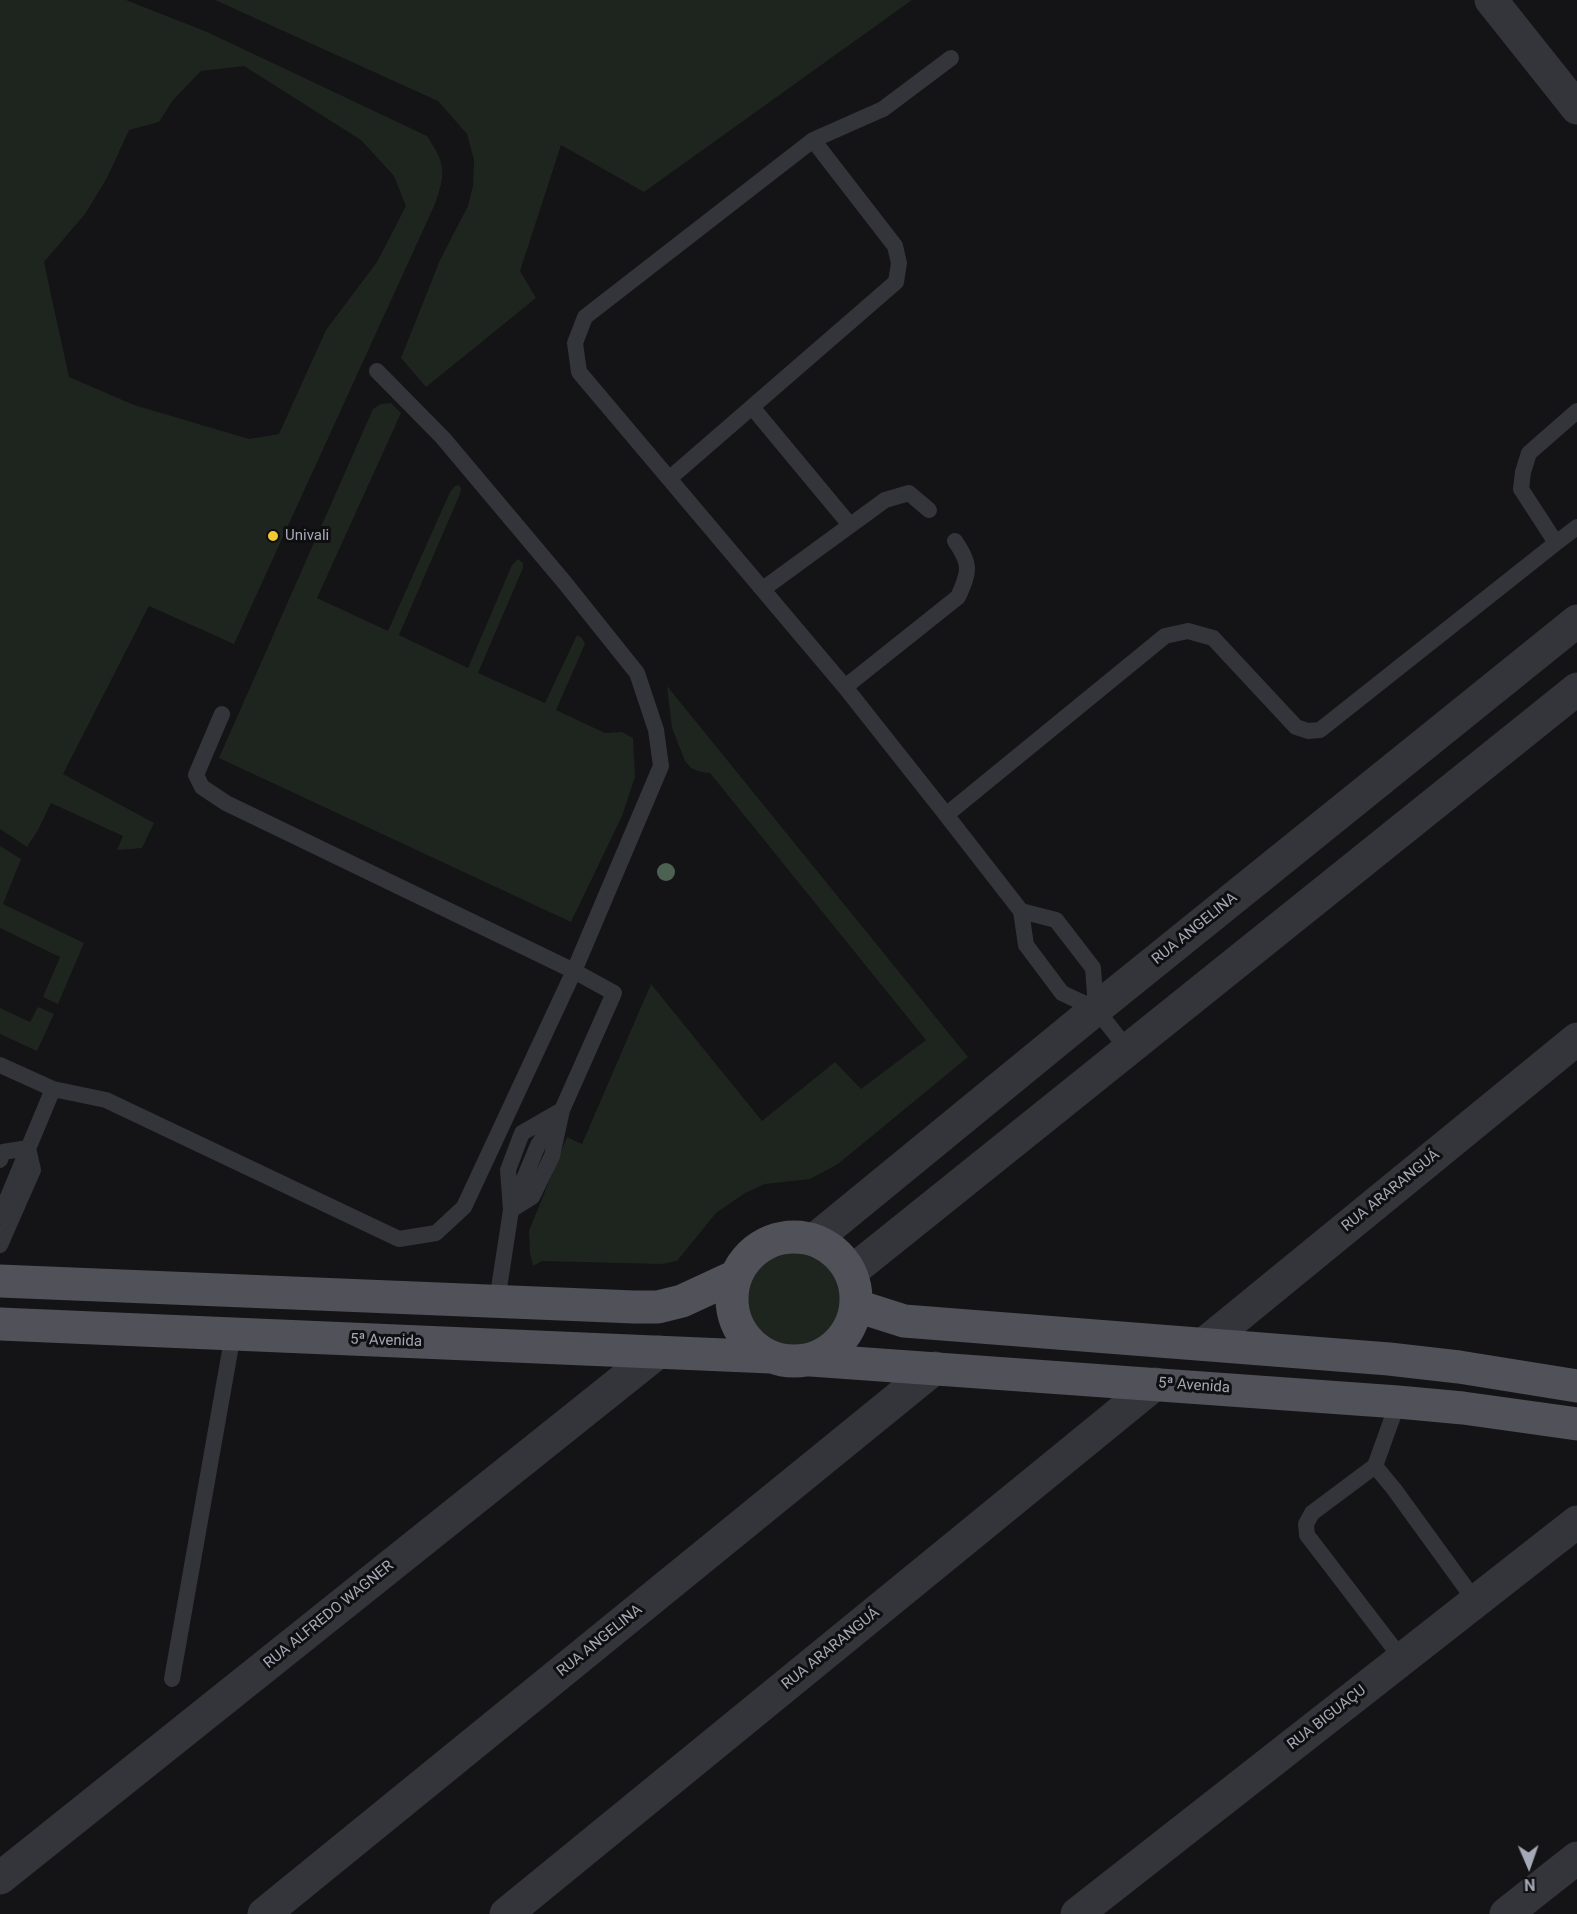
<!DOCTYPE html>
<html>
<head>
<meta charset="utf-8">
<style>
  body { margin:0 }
  #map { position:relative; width:1577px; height:1914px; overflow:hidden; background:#141315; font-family:Roboto,sans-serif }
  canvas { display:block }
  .north { position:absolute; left:1499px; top:1836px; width:60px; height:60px; -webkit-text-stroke:4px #0f0e10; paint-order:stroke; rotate:178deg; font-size:16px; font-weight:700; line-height:24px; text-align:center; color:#a5a8b6 }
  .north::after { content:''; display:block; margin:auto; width:21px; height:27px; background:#a5a8b6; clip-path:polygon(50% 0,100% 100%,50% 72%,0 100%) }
</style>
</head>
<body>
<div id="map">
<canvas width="1577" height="1914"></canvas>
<div class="north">N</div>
</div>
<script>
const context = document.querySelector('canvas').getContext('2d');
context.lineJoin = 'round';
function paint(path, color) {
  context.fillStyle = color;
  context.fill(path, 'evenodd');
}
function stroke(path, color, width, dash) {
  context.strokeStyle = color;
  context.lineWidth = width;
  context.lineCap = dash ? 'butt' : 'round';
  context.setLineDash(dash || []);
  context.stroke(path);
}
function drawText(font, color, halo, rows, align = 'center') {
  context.font = font + ' Roboto,sans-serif';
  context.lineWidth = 6;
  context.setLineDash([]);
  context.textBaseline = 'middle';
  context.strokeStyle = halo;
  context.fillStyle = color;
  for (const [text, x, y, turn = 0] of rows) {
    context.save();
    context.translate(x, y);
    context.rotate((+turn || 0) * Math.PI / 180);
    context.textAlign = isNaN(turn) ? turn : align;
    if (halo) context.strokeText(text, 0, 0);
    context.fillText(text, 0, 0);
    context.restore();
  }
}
paint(new Path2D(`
  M 0,0 L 126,0 L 207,32 L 427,136 C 446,165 446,172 435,204 L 234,644 L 149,606 L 63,774 L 154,823 L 142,848 L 117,850 L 123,836 L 51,803 L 38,830 L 27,847 L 0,829 ZM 244,66 L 361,140 L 394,176 L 406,206 L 377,262 L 326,330 L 279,434 L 249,439 L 134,405 L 69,377 C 61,339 52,301 44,262 L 85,214 L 108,176 L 129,130 L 159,122 L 173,100 L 201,71 Z
  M 215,0 L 912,0 L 644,192 L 561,145 L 520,271 L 536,298 L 426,387 L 401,358 L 440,260 L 468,206 L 473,186 L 474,160 L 467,134 L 438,101 Z
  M 391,403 L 401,413 L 317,598 L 388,631 L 450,492 L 455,486 L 459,485 L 461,488 L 460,494 L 399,635 L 468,668 L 512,565 L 518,559 L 523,563 L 523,568 L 478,673 L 545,703 L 577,635 L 582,638 L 585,644 L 556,710 L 605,733 L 622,732 L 633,738 L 635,777 L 622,816 L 571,922 L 219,758 L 373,409 L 381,404 Z
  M 667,686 L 968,1057 L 838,1164 L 810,1179 L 765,1184 L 745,1193 L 716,1213 L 677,1261 L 662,1264 L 542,1261 L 533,1266 L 530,1253 L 529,1231 L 567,1137 L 582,1144 L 651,984 L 762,1121 L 835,1062 L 861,1089 L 926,1040 L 710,773 L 701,772 L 691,768 L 685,761 L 672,728 Z
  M 0,846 L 21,859 L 3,904 L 84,943 L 58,1004 L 43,997 L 60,957 L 0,928 Z
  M 38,1007 L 54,1014 L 37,1051 L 0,1034 L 0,1008 L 30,1022 Z
  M742 1299a52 52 0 1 1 104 0a52 52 0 1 1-104 0Z`), '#1e251f');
stroke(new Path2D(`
  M 951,58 L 883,109 L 813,140 L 585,317 L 575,343 L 579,372 L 845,687 L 940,807 L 1021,911 L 1026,945 L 1062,993 L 1096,1009 L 1128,1050
  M 752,407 L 850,525
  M 1577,411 L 1529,453 L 1523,472 L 1521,489 L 1556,543 L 1577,527
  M 670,478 L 896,282 L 899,263 L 895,246 L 813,140
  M 763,589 L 885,500 L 909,493 L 929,510
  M 845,687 L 958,597 C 970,571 971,564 955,541
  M 222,714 L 196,775 L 202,787 L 226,803 L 574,971 L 614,993 L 562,1110 L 538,1145 L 511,1210 L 497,1301
  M 946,815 L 1165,636 L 1188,631 L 1213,638 L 1296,727 L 1308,731 L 1320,730 L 1556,543
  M 1021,911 L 1056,920 L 1093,968 L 1096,1009
  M 0,1065 L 53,1089 L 106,1100 L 399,1239 L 436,1233 L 464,1207 L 574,971 L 661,766 L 656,730 L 637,673 L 565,583 L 443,438 L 377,371
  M 562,1110 L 552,1156 L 532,1197 L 511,1210 L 508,1170 L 522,1133 Z
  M 0,1160 L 3,1152 L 28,1148 L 33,1170 L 0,1245
  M 0,1216 L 53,1089
  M 1398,1402 L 1375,1466 L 1394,1489 L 1476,1602
  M 1375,1466 L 1312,1513 L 1306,1524 L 1307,1535 L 1402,1659
  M 172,1679 L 233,1334`), '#34353a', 16);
stroke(new Path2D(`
  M 1491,0 L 1577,108
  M 1204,1344 L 1577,1039
  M 264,1914 L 935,1368
  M 506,1914 L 1155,1384`), '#34353a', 33);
stroke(new Path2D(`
  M 814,1240 L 1096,1009 L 1577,621
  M 851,1272 L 1577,689
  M 0,1878 L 658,1352
  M 1077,1914 L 1577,1522
  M 1506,1914 L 1577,1858`), '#34353a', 33);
stroke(new Path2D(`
  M732 1299a62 62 0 1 1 124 0a62 62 0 1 1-124 0Z
  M 0,1281 L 634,1307 L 658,1307 L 682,1301 L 736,1276
  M 857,1306 L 904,1321 L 1389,1359 L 1459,1367 L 1577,1386
  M 0,1324 L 771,1357
  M 811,1360 L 1398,1402 L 1463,1408 L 1577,1424`), '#505159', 33);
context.fillStyle = '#4d6152';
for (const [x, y] of [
  [666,872]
]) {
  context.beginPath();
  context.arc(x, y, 9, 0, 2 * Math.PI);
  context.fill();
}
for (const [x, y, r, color] of [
  [273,536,6,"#f1c930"]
]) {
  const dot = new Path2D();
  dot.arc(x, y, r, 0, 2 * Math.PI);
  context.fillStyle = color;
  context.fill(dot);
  stroke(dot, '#0f0e10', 2);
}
drawText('15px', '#a5a8b6', '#0f0e10', [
  ["Univali",285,536]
], 'left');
drawText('15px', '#a5a8b6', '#0f0e10', [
  ["RUA ANGELINA",1195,929,-39],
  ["RUA ARARANGUÁ",1391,1191,-39],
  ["5ª Avenida",386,1341,2],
  ["5ª Avenida",1194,1386,4],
  ["RUA ALFREDO WAGNER",329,1615,-39],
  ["RUA ANGELINA",600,1641,-39],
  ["RUA ARARANGUÁ",831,1649,-39],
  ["RUA BIGUAÇU",1327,1718,-38]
]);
</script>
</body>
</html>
